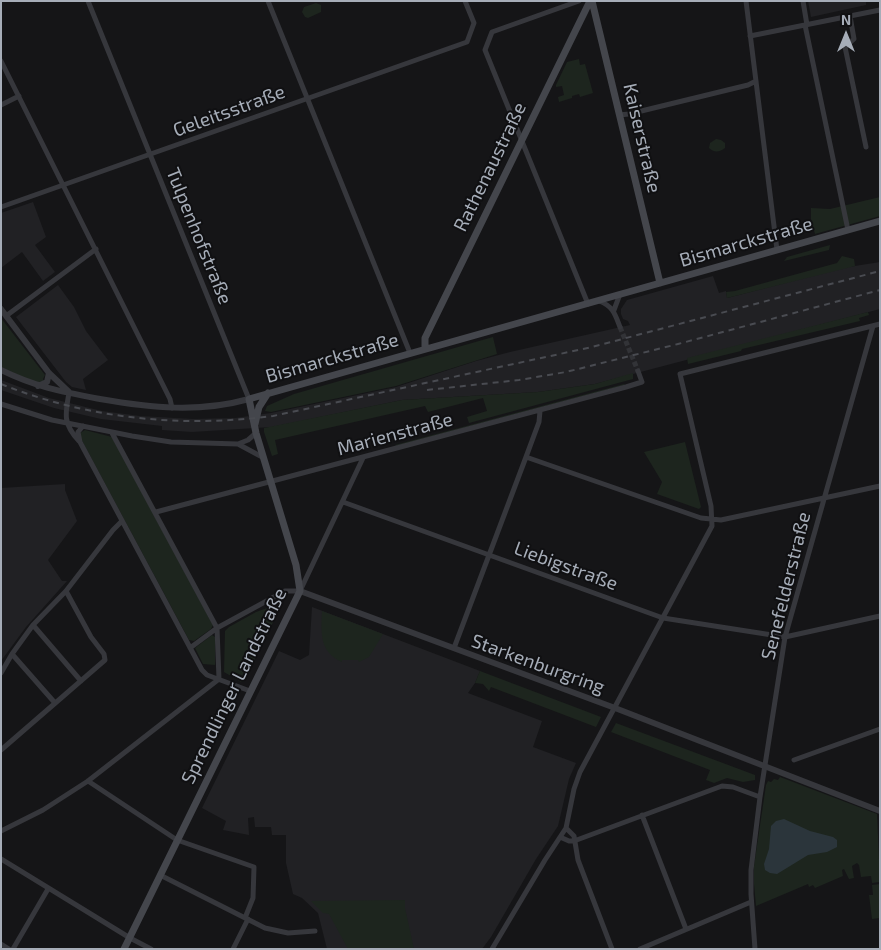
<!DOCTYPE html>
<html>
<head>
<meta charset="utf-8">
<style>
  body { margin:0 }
  #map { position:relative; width:881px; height:950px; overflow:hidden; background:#151517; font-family:"Exo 2",sans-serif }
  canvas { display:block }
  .frame { position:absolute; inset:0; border:2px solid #a6adb8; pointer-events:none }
  .north { position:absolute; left:821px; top:10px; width:50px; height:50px; -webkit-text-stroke:4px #101012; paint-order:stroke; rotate:0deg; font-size:14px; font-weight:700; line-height:20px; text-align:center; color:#a6adb8 }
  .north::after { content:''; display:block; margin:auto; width:18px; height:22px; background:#a6adb8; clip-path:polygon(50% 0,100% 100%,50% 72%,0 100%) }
</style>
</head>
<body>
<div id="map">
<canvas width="881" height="950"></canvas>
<div class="frame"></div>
<div class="north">N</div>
</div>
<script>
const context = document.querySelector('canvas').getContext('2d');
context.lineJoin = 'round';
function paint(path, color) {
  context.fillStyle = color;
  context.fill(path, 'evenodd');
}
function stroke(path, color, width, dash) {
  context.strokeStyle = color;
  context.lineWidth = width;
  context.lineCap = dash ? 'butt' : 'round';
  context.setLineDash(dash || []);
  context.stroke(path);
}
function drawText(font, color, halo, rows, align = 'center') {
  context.font = font + ' "Exo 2",sans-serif';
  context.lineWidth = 4;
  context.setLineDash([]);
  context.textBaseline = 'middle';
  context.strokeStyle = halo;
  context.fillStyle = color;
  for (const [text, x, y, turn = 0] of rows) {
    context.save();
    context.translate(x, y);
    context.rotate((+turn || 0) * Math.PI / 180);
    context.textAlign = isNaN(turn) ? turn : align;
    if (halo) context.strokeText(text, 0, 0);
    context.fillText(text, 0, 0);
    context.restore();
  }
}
paint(new Path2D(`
  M 808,1 L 866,1 L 866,5 L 811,17 Z
  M 33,202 L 46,237 L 35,245 L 55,272 L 43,281 L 22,252 L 1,268 L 1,213 Z
  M 880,262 L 880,309 L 595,384 L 538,392 L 402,400 L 272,427 L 192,432 L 162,430 L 162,426 L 101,419 L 54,408 L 1,390 L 1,380 L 49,398 L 102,411 L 140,416 L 193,419 L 235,418 L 271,413 L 396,387 L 476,361 L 510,352 L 630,325 L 628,321 L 623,319 L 621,314 L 621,309 L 627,300 L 713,276 L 719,293 L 726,291 L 727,298 L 842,268 Z
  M 58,285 L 74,307 L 86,331 L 108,360 L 83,379 L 86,390 L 72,387 L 66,382 L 16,317 Z
  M 65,484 L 65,490 L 77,521 L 48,560 L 62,581 L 67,581 L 26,627 L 1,661 L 1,488 Z
  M 312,607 L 480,671 L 475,683 L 468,693 L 542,721 L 533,747 L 576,763 L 569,779 L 558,826 L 536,859 L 491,937 L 482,949 L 327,949 L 318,913 L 302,898 L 293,894 L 286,863 L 286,835 L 272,835 L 271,827 L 255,827 L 254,817 L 248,818 L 249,835 L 223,830 L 226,821 L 202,808 L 279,651 L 300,660 L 309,655 Z`), '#212124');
paint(new Path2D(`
  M 316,3 L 321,5 L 321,12 L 308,18 L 305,17 L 302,12 L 304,7 Z
  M 579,59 L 580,65 L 585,64 L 593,93 L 580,97 L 579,94 L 572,96 L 572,98 L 559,102 L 558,97 L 564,95 L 562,86 L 556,87 L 556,85 L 567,62 Z
  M 716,139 L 721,140 L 725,143 L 725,148 C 720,152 714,153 709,148 L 710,143 Z
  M 880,197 L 880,216 L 815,234 L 811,219 L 811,208 L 830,209 Z
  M 830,245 L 829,250 L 784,261 L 787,257 Z
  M 842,256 L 854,259 L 855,266 L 727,298 L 726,292 L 735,291 L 837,263 Z
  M 868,312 L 869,315 L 859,318 L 860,321 L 742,349 L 741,351 L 688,364 L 687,358 Z
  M 1,318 L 45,375 L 43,379 L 44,381 C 32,386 13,372 1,367 Z
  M 493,337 L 497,354 L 396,386 L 271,412 L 265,411 L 267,406 L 294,394 Z
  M 633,373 L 633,379 L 469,423 L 467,417 L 487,411 L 483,398 L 428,412 L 425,406 L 275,440 L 278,454 L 272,456 L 264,432 L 264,428 L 402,400 L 538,392 L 595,384 Z
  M 624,384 L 625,385 L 396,446 L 395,445 Z
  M 85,430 L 112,437 L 213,625 L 211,629 L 194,641 L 189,640 L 80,437 L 80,433 Z
  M 685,442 L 701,507 L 699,509 L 657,494 L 662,482 L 644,452 Z
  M 270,607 L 277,614 L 244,682 L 241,682 L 224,672 L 225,631 L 229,627 L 256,612 Z
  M 322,611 L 383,634 L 369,657 L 359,662 L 358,660 L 342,660 L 342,662 C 319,652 321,632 322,611 Z
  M 212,635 L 215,637 L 215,665 L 203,664 L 195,648 Z
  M 480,671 L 601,717 L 596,727 L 491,687 L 489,691 L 483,684 L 475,683 Z
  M 616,723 L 755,775 L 755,780 L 743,782 L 727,778 L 714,783 L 706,780 L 710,770 L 611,732 Z
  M 780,777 L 877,814 L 880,882 L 872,883 L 871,876 L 861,877 L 859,865 L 857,863 L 852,866 L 854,878 L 849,879 L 844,869 L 842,870 L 843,876 L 815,888 L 813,885 L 809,887 L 808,884 L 756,906 L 754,884 L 754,866 L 766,785 L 768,781 L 771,782 L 774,779 L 778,780 Z
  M 880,884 L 880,918 L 872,919 L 869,895 L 873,895 L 872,885 Z
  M 405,900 L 405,908 L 414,949 L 348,949 L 329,914 L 323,913 L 311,901 Z`), '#1d251e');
paint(new Path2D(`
  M 784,819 L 810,831 L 833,837 L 837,840 L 837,847 L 827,852 L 808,855 L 777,874 L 770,873 L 765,870 L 764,864 L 769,849 L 771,826 L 776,821 Z`), '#2b353b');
stroke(new Path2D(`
  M 620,327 L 638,371`), '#323337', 5, [5, 2.5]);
stroke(new Path2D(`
  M 88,1 L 249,399
  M 268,1 L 410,353
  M 579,1 L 492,32 L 485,50 L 588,304
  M 746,1 L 777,250
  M 803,1 L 807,25
  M 850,16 L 854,39 L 845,47 L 866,147
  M 805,25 L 848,230
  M 750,36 L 880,10
  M 1,61 L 170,399 L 172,408
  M 1,105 L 19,96
  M 619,115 L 629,114 L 748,85 L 756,81
  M 1,207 L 467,42 L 474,23 L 465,1
  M 599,301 C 613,306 615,314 620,327
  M 614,310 L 620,294
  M 6,316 L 96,249
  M 69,393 C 65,414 63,424 79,441
  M 1,404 L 52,420 L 132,436 L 171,442 L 238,444 L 264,458
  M 83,426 L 78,432 L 80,442 L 202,670 L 207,675 L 250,691
  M 238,444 L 248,440 L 256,433
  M 526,457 L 701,518 L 721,520 L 880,486
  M 343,502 L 663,618 L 785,637 L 880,616
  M 156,512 L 626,387 L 642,382 L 638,371
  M 33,625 L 81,681
  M 190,648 L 217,628 L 285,591 L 300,591 L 363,458
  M 454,648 L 526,457 L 539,422 L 540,411
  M 12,654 L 55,703
  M 1,673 L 12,654 L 33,625 L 66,591 L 113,530 L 122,521
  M 1,750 L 105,660 L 104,654 L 91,637 L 66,591
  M 794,760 L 880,729
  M 88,781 L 177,840 L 254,867 L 253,898 L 245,918
  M 642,815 L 686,929
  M 566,828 L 574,836 L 578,860 L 612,949
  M 1,831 L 43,810 L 88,781 L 219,679 L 217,628 L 112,433
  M 560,837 L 569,841 L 574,841 L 722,786 L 733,787 L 760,797
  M 1,859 L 130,938 L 151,949
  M 160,875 L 265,928 L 288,933 L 315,931
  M 1,944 L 9,949
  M 13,949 L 48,889
  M 233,949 L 248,919
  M 492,949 L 545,860 L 566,828 L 574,789 L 580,772 L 712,526 L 711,506 L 680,374 L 880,324
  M 640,949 L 751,902
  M 755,949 L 751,894 L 751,870 L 760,797 L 785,637 L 873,326`), '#36373c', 5);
stroke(new Path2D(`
  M 1,309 L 49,373 L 69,392
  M 1,370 C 35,387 63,392 100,399 C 151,408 199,413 249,399
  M 38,386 L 47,382 L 49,373
  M 300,591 L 615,708 L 880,811`), '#36373c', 6);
stroke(new Path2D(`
  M 592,1 L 660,283
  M 425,348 L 425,338 L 590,1
  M 255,424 L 259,407 L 268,393
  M 124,949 L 300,591 L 296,565 L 256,433 L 249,399 L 880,221`), '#44464c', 7);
stroke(new Path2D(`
  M 1,384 C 88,419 181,428 273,416 L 592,347 L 880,271
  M 427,390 L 519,380 L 566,372 L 678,344 L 880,290`), '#494b51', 2, [6, 5]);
drawText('19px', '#a6adb8', '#101012', [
  ["Geleitsstraße",229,111,-20],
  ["Kaiserstraße",642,138,77],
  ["Rathenaustraße",490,167,-64],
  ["Tulpenhofstraße",199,236,68],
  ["Bismarckstraße",746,242,-16],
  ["Bismarckstraße",332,358,-16],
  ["Marienstraße",395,434,-15],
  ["Liebigstraße",566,566,20],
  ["Senefelderstraße",786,586,-76],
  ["Starkenburgring",538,664,20],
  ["Sprendlinger Landstraße",234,686,-64]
]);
</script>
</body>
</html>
